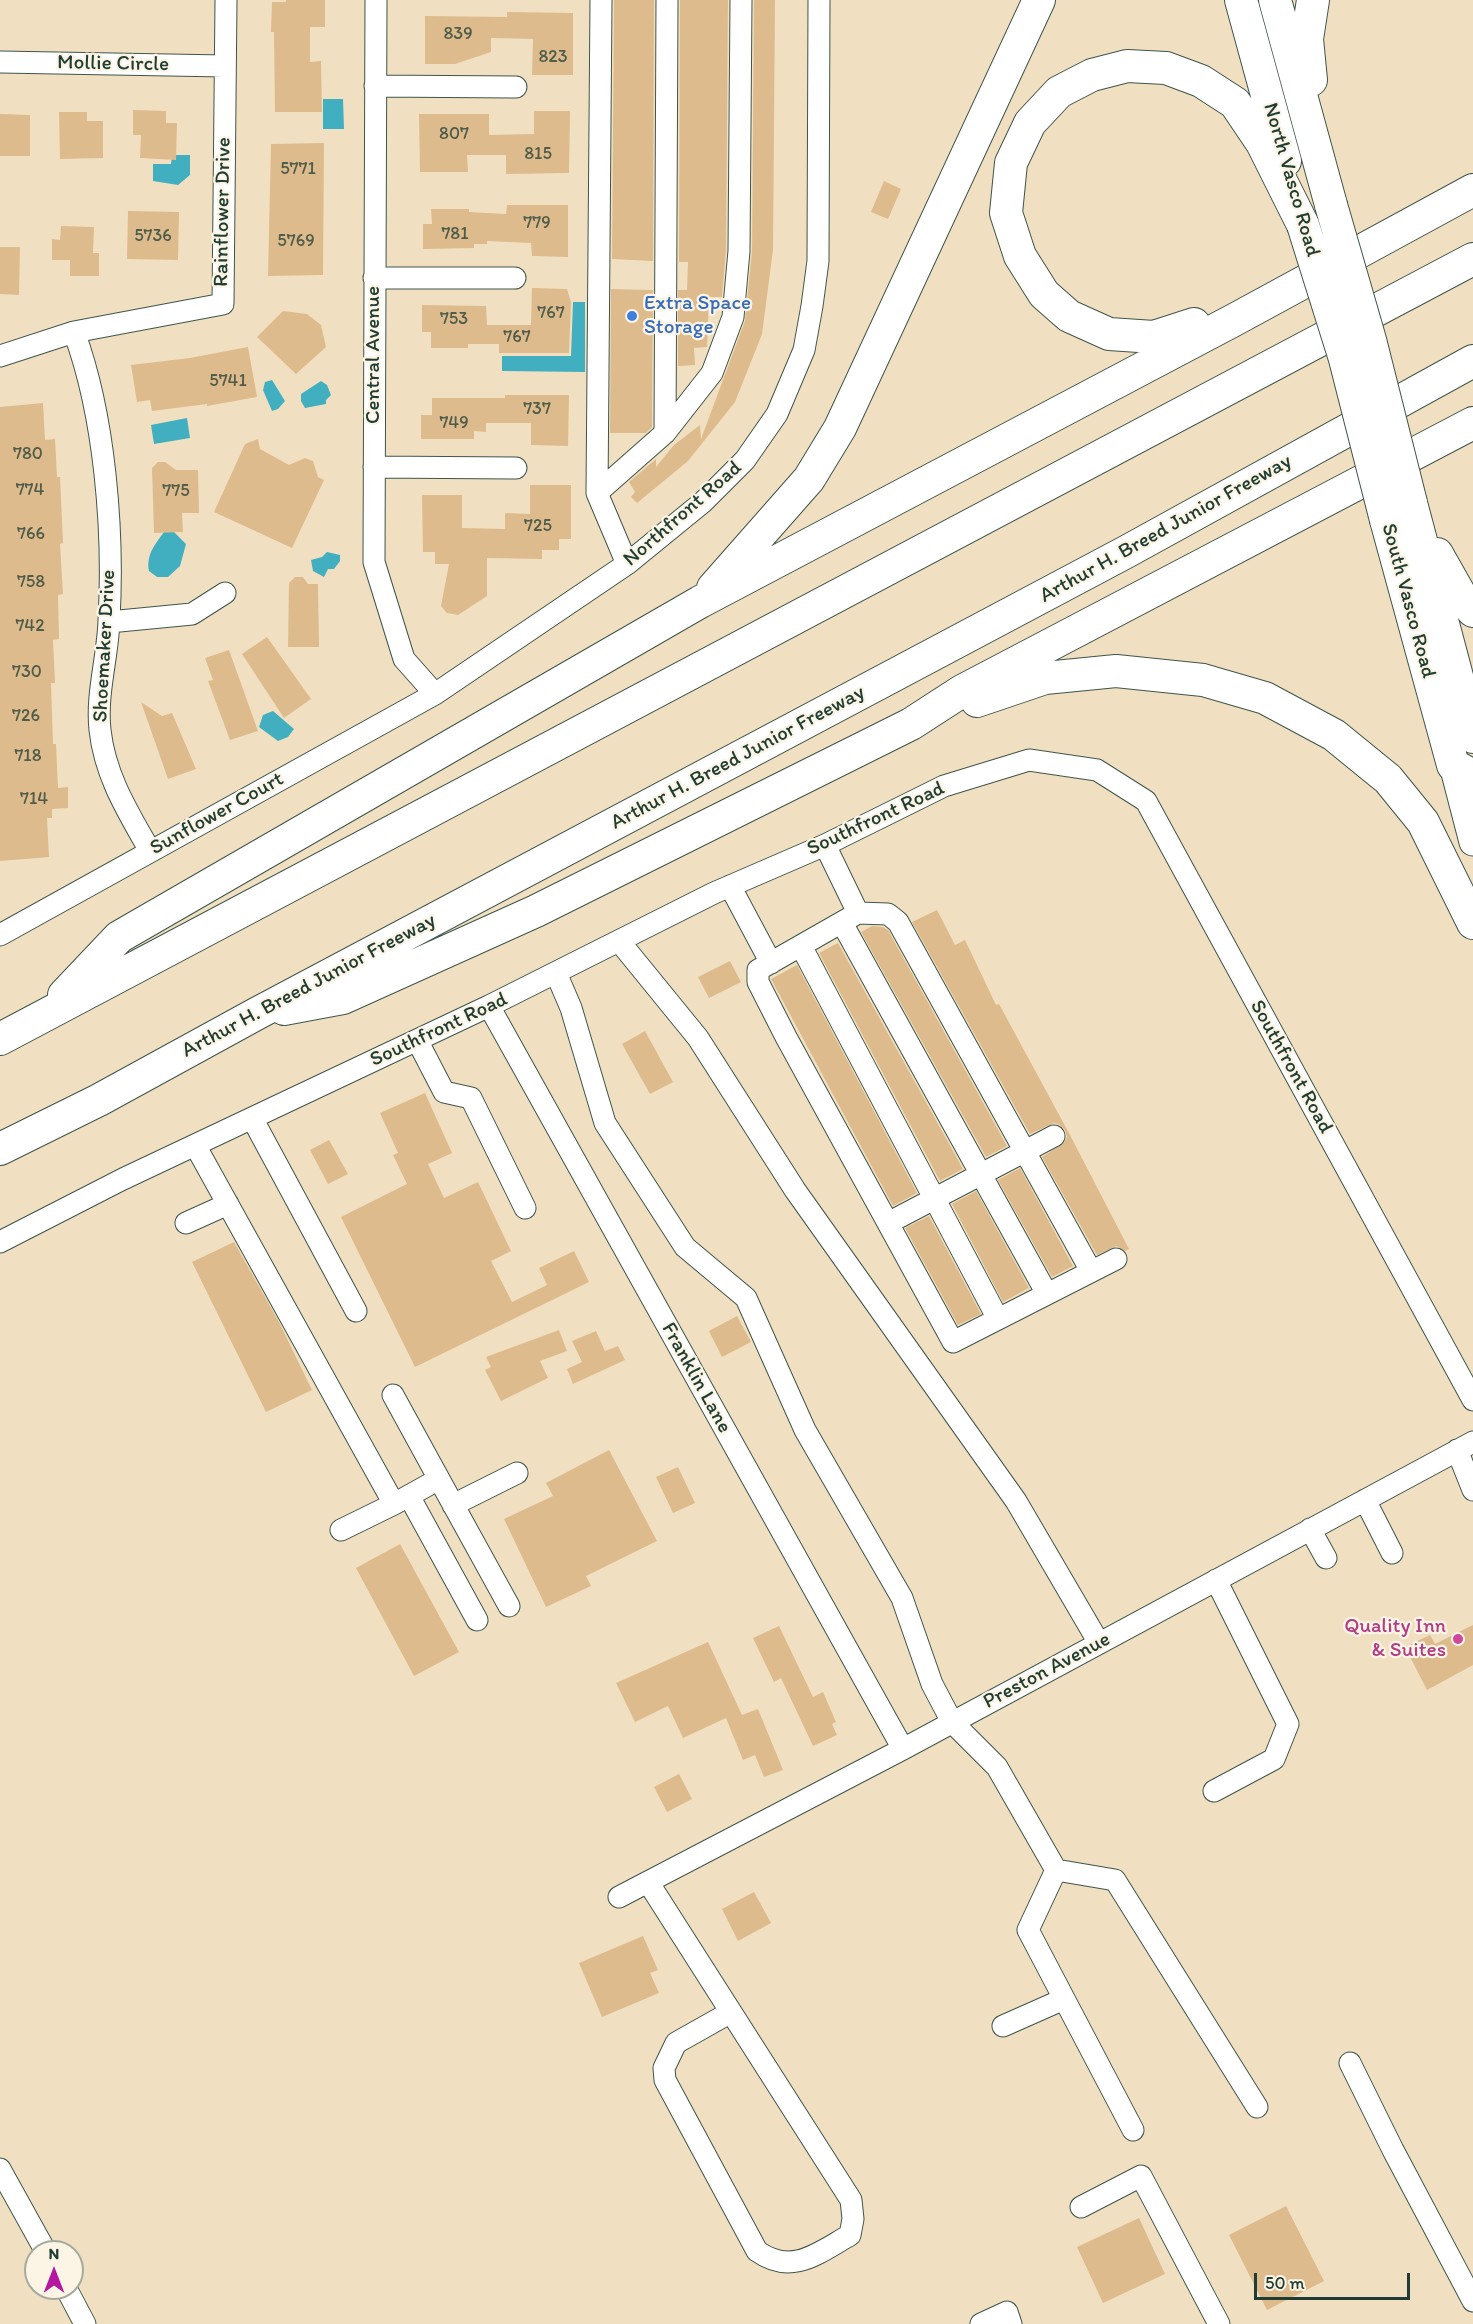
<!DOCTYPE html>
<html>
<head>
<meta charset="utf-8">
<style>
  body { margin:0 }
  #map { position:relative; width:1473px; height:2324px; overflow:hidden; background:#f0e0c1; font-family:Itim,sans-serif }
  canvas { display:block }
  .north { position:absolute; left:24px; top:2240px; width:60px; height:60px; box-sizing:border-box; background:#fcf5e5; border:2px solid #a4ab9e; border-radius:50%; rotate:0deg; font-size:16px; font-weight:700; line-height:24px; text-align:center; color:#1f3d34 }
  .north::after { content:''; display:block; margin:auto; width:21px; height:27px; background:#b5179e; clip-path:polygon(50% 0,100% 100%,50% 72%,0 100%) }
  .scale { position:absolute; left:1254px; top:2273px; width:156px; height:27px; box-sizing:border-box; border:3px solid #1f3d34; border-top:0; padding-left:8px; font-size:18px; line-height:21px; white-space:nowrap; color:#1f3d34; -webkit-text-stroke:4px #fcf5e5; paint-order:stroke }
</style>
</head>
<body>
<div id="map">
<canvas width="1473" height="2324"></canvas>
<div class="north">N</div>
<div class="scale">50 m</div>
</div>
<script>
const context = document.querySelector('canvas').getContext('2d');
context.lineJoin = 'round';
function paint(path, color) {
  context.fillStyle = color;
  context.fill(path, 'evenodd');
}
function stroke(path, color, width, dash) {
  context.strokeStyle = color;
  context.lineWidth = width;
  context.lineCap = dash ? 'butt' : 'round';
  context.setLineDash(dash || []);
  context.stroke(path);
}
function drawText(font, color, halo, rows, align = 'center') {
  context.font = font + ' Itim,sans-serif';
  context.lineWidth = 4.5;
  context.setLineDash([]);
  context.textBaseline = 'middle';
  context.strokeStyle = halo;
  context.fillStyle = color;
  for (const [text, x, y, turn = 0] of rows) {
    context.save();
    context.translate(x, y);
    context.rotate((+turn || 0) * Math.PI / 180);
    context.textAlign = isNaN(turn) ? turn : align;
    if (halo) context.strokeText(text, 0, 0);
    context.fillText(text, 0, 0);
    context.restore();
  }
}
paint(new Path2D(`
  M 323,99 L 343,99 L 344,129 L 323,129 Z
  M 172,155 L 190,155 L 190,175 L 178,185 L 153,181 L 153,164 L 171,164 Z
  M 573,302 L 585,302 L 585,372 L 502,371 L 502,356 L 571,356 Z
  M 272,380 L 285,401 L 278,409 L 272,411 L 263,390 L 265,382 Z
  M 321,381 L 327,385 L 331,395 L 326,400 L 326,404 L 305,408 L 301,401 L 301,394 Z
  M 187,418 L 190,438 L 154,444 L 151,425 Z
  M 164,532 L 174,532 L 186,544 L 180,566 L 168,577 L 157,577 L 149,571 C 146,555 155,544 164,532 Z
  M 327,552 L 340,555 L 340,561 L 334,569 L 328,569 L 324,577 L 313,571 L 311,560 L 322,557 Z
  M 273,711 L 294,729 L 288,737 L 278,741 L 259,727 L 263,715 Z`), '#41afbf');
paint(new Path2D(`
  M 286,0 L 325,0 L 325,27 L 310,27 L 310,62 L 321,61 L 322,112 L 275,112 L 274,32 L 271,32 L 272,2 L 286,2 Z
  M 614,0 L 654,0 L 653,261 L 612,259 Z
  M 680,0 L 728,0 L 726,250 L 722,297 L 709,297 L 707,347 L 694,348 L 695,365 L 678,366 L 678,290 L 687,290 L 688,262 L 679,262 Z
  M 754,0 L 775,0 L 773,250 L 762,334 L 735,402 L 688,461 L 637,503 L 631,497 L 635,492 L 629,482 L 656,459 L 656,467 L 674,445 L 700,425 L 701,439 L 745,321 L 752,251 Z
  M 507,12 L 573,13 L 573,75 L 532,75 L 533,39 L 491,38 L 491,52 L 455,64 L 425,64 L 425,16 L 507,17 Z
  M 133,110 L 166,111 L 166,123 L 177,123 L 176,160 L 140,158 L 141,135 L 133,135 Z
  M 534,111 L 570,111 L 569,173 L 506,174 L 506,155 L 467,155 L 468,172 L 420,172 L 419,114 L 489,114 L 489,135 L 534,134 Z
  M 59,112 L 87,112 L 87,121 L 103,121 L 103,158 L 60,159 Z
  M 0,114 L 30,115 L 30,156 L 0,156 Z
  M 324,143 L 323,275 L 268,276 L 271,144 Z
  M 884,181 L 901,189 L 888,219 L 871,212 Z
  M 507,205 L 568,205 L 568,257 L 532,256 L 531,243 L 487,241 L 487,244 L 474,244 L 474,248 L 423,249 L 423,224 L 432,224 L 431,209 L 469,209 L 469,212 L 506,214 Z
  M 128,211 L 179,212 L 178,260 L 127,259 Z
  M 61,226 L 94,227 L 93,253 L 99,253 L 99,276 L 70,276 L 70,260 L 52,260 L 52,239 L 60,240 Z
  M 0,247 L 20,247 L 19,295 L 0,294 Z
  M 532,288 L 567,289 L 571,302 L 569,353 L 499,353 L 499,344 L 468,344 L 468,348 L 431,348 L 431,332 L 422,332 L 422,305 L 486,306 L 487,325 L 531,325 Z
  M 611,289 L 653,290 L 652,427 L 646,433 L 610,433 Z
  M 283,311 L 307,314 L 321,325 L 326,347 L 296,374 L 257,337 Z
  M 248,347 L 257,397 L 207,406 L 207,404 L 152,411 L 150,400 L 137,402 L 131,365 L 190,358 Z
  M 505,395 L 569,395 L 568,446 L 531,445 L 531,423 L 486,423 L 486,432 L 474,431 L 474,439 L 421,439 L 421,415 L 432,415 L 432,398 L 505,398 Z
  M 43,403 L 45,440 L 55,439 L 57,477 L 60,477 L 63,543 L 60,544 L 63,594 L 58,595 L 59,639 L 53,640 L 55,683 L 51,683 L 53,744 L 56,744 L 58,788 L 68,787 L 68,808 L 52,809 L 52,818 L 47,818 L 49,857 L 0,861 L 0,407 Z
  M 258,439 L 260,449 L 289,465 L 305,458 L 313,461 L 318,477 L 324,480 L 292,548 L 214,512 L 245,444 Z
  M 158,462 L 165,462 L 176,470 L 198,470 L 199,513 L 182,513 L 183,532 L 154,533 L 152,468 Z
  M 530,485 L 571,485 L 571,539 L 559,539 L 559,550 L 542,550 L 542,559 L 487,558 L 487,596 L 458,615 L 447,613 L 441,606 L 449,564 L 435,564 L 435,552 L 423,552 L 422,495 L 462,495 L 462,528 L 505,529 L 505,513 L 530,514 Z
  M 295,577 L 303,577 L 308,584 L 318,584 L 319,647 L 288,647 L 289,583 Z
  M 267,637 L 311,699 L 284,718 L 242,654 Z
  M 229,650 L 258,731 L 230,740 L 208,681 L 213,680 L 205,658 Z
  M 141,702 L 162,716 L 172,713 L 196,769 L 168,779 Z
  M 937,910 L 955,945 L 965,940 L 996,1005 L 999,1004 L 1070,1135 L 1129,1249 L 1125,1251 L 1116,1246 L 1097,1255 L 1042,1157 L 1064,1143 L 1067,1137 L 1065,1130 L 1060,1125 L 1054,1123 L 1030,1134 L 912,922 Z
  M 872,926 L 883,927 L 888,930 L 1007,1146 L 986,1157 L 861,932 Z
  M 838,943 L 963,1169 L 940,1181 L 819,953 Z
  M 730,961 L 741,982 L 709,998 L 698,977 Z
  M 797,965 L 917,1193 L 893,1206 L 771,979 Z
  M 645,1031 L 673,1082 L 650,1094 L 622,1044 Z
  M 425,1093 L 452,1153 L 428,1164 L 444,1198 L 478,1182 L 511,1251 L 491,1261 L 512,1302 L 547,1285 L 539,1268 L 574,1251 L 589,1282 L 415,1367 L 341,1217 L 407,1184 L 393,1155 L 398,1153 L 380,1113 Z
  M 329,1140 L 348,1174 L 328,1184 L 310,1150 Z
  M 1020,1168 L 1073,1266 L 1052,1277 L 998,1180 Z
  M 976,1191 L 1029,1288 L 1003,1302 L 952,1204 Z
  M 929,1216 L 981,1314 L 958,1325 L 905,1228 Z
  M 234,1242 L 279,1322 L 312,1390 L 266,1412 L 192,1262 Z
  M 737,1316 L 751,1342 L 722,1357 L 709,1331 Z
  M 559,1330 L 567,1351 L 540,1361 L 548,1378 L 501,1401 L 485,1370 L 491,1367 L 486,1357 Z
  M 596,1331 L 605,1351 L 618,1346 L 625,1360 L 573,1384 L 567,1369 L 582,1362 L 572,1341 Z
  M 609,1450 L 657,1541 L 586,1576 L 591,1586 L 546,1607 L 504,1519 L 553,1496 L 546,1483 Z
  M 678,1467 L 695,1503 L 673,1513 L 656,1477 Z
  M 400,1544 L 459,1652 L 414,1676 L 356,1568 Z
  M 1473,1625 L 1473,1665 L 1427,1690 L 1405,1647 L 1430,1635 L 1435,1644 Z
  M 779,1626 L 813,1697 L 823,1692 L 836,1722 L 832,1724 L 837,1735 L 813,1746 L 781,1678 L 774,1682 L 753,1638 Z
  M 708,1642 L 742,1715 L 758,1709 L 783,1770 L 764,1777 L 755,1755 L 743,1760 L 726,1718 L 683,1738 L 668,1706 L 635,1722 L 616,1683 Z
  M 679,1774 L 692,1799 L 667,1812 L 654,1787 Z
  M 754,1892 L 771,1923 L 738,1941 L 722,1909 Z
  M 643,1936 L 658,1970 L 650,1973 L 659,1993 L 602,2017 L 579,1963 Z
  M 1286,2206 L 1324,2281 L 1267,2310 L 1229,2235 Z
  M 1139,2218 L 1165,2274 L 1103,2303 L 1077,2247 Z`), '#debb8c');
const minor = new Path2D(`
  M 376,0 L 374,562 L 404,659 L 435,694
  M 601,0 L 597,493 L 627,564
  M 0,62 L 225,66
  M 375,86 L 516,87
  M 374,278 L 515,278
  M 74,332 C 105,416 114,531 109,620 C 108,657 96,693 100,730 C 105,776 128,812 150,851
  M 0,356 L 74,332 L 223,304 L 226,0
  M 665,433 L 667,0
  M 374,467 L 516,468
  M 597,493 L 665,433 L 712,373 L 733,317 L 739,251 L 741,0
  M 109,622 L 192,614 L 225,593
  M 825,845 L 858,913
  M 730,886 L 771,963
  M 842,923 L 1047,1294
  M 0,935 L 435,694 L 627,564 L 703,502 L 745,460 L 777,414 L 804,350 L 812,306 L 818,261 L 819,0
  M 619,941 L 698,1038 L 795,1190 L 1016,1501 L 1099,1643
  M 801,946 L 998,1319
  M 556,973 L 571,1008 L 605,1123 L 685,1247 L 746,1298 L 805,1430 L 902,1598 L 932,1684 L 952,1722 L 997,1767 L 1056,1870 L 1115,1880 L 1257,2107
  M 489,1006 L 903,1749
  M 417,1040 L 444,1092 L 471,1098 L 525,1208
  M 252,1118 L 356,1311
  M 195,1145 L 394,1504 L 439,1479 L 509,1606
  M 186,1223 L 228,1204
  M 888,1223 L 1054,1136
  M 0,1242 L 123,1179 L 489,1006 L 714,893 L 825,845 L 944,786 L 1029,760 L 1097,770 L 1146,801 L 1473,1400
  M 1091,1271 L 898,922 L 888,914 L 858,913 L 758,970 L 758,982 L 786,1037 L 953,1342 L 1116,1259
  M 393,1395 L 439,1479
  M 1457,1450 L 1473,1490
  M 409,1496 L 477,1620
  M 1365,1500 L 1392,1553
  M 453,1505 L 517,1473
  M 1310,1529 L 1326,1558
  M 341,1530 L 394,1504
  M 1214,1791 L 1274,1759 L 1288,1724 L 1216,1580
  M 1056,1870 L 1028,1930 L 1133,2130
  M 648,1882 L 851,2200 L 853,2219 L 850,2235 C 818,2253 792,2276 757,2251 L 665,2080 L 664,2068 L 676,2043 L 731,2012
  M 619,1897 L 903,1749 L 1473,1442
  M 1003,2026 L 1064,1999
  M 1350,2063 L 1393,2150 L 1473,2301
  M 0,2169 L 46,2252
  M 1081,2207 L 1141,2176 L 1219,2324
  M 66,2288 L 85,2324
  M 981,2324 L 1007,2312 L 1011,2324`);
const major = new Path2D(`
  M 1453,765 L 1473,842`);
const highway = new Path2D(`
  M 1241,0 L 1285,161
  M 1275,0 L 1331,205
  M 1311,80 L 1307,39 L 1313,0
  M 1194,324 L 1154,337 L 1109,334 L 1069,316 L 1044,294 L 1020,256 L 1006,213 L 1011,163 L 1030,123 L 1059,92 L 1092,75 L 1127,66 L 1166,68 L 1201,81 L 1235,103 L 1262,143 L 1303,225
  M 1411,503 L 1473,737
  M 1386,520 L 1453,765 L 1473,776
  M 1437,554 L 1462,598 L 1473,611
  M 713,588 L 809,479 L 840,428 L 1039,0
  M 977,701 L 1045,678 L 1116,671 L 1203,680 L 1265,698 L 1334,735 L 1388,779 L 1423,822 L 1473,923
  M 64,995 L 119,937 L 700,602 L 1234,320 L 1473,190
  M 284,1009 L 343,998 L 536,911 L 911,724 L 962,691 L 1473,423
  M 0,1039 L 1473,259
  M 0,1149 L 99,1100 L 256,1014 L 1126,552 L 1473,361`);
stroke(minor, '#3e5549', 23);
stroke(major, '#3e5549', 29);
stroke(highway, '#3e5549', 34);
stroke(minor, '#fff', 21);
stroke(major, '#fff', 27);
stroke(highway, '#fff', 32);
const highwayBridge = new Path2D(`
  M 1331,205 L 1370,340 L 1411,503
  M 1303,225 L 1345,359 L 1386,520`);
stroke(highwayBridge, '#3e5549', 34, []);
stroke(highwayBridge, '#fff', 32);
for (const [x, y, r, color] of [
  [632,316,6,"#3f7fe0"],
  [1458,1639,6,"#d1479c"]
]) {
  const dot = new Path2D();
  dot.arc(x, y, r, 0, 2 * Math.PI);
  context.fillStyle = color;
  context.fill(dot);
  stroke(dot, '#fcf5e5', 2);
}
drawText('18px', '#4f5c4a', null, [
  ["839",458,34],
  ["823",553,57],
  ["807",454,134],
  ["815",538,154],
  ["5771",298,169],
  ["779",537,223],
  ["781",455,234],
  ["5736",153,236],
  ["5769",296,241],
  ["767",551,313],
  ["753",454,319],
  ["767",517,337],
  ["5741",228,381],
  ["737",537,409],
  ["749",454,423],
  ["780",28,454],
  ["774",30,490],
  ["775",176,491],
  ["725",538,526],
  ["766",31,534],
  ["758",31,582],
  ["742",30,626],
  ["730",27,672],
  ["726",26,716],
  ["718",28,756],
  ["714",34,799]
]);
drawText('21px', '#1f3d34', '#fcf5e5', [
  ["Mollie Circle",113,64,1],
  ["North Vasco Road",1291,180,74],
  ["Rainflower Drive",223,212,-89],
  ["Central Avenue",374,355,-90],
  ["Northfront Road",683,514,-41],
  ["Arthur H. Breed Junior Freeway",1166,529,-29],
  ["South Vasco Road",1408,601,75],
  ["Shoemaker Drive",105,646,-87],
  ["Arthur H. Breed Junior Freeway",738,758,-28],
  ["Sunflower Court",217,814,-29],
  ["Southfront Road",876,819,-25],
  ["Arthur H. Breed Junior Freeway",309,986,-28],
  ["Southfront Road",439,1030,-25],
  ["Southfront Road",1291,1067,61],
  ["Franklin Lane",696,1378,61],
  ["Preston Avenue",1047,1671,-28]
]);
drawText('21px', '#366cbe', '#fcf5e5', [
  ["Extra Space",644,304],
  ["Storage",644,328]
], 'left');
drawText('21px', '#b23c85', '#fcf5e5', [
  ["Quality Inn",1446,1627],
  ["& Suites",1446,1651]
], 'right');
</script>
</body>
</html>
